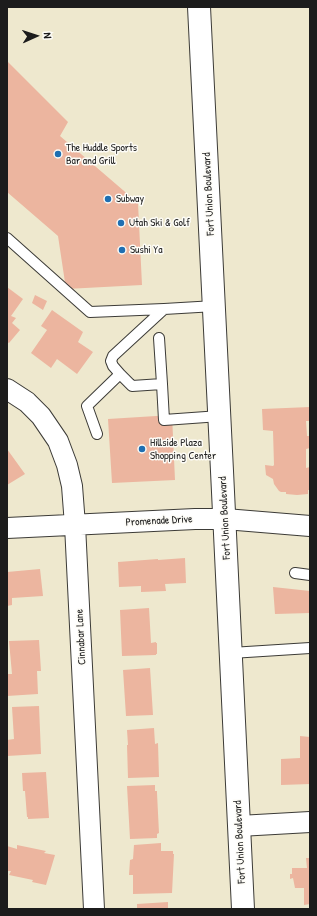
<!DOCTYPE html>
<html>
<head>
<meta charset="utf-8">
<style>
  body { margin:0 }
  #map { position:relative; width:317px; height:916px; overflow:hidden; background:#eee8ce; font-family:"Patrick Hand",sans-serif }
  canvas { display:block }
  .frame { position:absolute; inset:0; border:8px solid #1c1c1c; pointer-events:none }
  .north { position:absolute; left:16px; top:16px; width:40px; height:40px; -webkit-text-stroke:3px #fdfcf7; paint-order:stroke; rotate:87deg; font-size:11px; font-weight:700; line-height:16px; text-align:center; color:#1c1c1c }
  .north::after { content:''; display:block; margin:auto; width:14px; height:18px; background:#1c1c1c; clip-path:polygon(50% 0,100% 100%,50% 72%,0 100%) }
</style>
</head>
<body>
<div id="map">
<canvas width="317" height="916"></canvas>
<div class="frame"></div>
<div class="north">N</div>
</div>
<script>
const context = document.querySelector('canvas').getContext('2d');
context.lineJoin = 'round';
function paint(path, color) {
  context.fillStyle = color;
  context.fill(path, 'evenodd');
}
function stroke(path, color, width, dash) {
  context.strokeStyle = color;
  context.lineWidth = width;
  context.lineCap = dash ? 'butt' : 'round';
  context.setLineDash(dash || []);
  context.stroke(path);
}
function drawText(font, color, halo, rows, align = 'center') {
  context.font = font + ' "Patrick Hand",sans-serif';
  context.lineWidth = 3;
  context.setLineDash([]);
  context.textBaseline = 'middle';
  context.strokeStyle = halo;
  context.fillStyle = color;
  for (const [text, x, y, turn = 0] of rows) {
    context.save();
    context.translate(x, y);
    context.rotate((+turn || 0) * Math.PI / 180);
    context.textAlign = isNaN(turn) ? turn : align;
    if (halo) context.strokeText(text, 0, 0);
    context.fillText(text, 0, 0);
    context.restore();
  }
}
paint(new Path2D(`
  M 7,61 L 68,122 L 60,136 L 138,203 L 142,285 L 66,289 L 58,236 L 7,192 Z
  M 7,287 L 23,299 L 11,316 L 16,318 L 12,323 L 20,330 L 9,343 L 7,342 Z
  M 35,295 L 47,301 L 43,310 L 32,303 Z
  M 52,310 L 83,332 L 78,342 L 93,352 L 77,374 L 57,359 L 51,368 L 31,353 L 47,330 L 41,326 Z
  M 310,407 L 310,421 L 306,421 L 307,436 L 310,436 L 310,448 L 306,449 L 306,468 L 310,467 L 310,490 L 308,490 L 308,494 L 297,495 L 286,494 L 286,492 L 281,492 L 279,491 L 274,484 L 273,479 L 266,475 L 265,465 L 273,466 L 274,465 L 273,431 L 263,430 L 262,409 Z
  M 172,415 L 175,480 L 112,483 L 108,419 Z
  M 7,449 L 25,474 L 7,485 Z
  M 185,558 L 186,583 L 165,584 L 166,591 L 141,592 L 141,586 L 119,587 L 118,562 L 158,559 L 158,560 Z
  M 40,569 L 43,596 L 12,598 L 12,605 L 7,606 L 7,572 Z
  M 273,587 L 310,591 L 310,613 L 275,614 Z
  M 149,608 L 151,643 L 156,642 L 156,643 L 157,643 L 157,654 L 156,654 L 156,655 L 122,656 L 120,610 Z
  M 39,640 L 41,671 L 37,671 L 38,694 L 7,696 L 7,674 L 12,674 L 9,641 Z
  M 150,668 L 153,715 L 126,716 L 123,670 Z
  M 39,706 L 41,754 L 7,756 L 7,740 L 14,739 L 12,707 Z
  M 154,728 L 155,744 L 158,743 L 159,777 L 128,778 L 127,745 L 128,745 L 127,730 Z
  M 300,736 L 310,737 L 310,784 L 281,785 L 281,759 L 300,758 Z
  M 46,772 L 49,818 L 28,819 L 28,817 L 27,817 L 25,791 L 23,791 L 22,773 Z
  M 155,785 L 155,791 L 157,791 L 157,793 L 159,833 L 157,834 L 157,838 L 130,839 L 127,786 Z
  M 161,843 L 161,851 L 173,851 L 173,854 L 174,854 L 172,893 L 133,894 L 133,875 L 129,875 L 130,860 L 133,859 L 134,845 Z
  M 17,845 L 46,851 L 44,853 L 55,855 L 46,885 L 32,882 L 33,880 L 9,875 L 11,871 L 7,871 L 7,846 L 17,849 Z
  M 306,858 L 310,858 L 310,904 L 304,905 L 304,888 L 295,888 L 293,878 L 290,879 L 290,874 L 292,874 L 292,868 L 307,868 Z
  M 168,902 L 168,909 L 137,909 L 137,904 Z`), '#ecb59f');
const lane = new Path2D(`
  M 7,238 L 90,312 L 164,309 L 215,306
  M 120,374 L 113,366 L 111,361 L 113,356 L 164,309
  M 162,384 L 164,420 L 220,416
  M 97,434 L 87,406 L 120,374 L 132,386 L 162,384 L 159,338
  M 295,573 L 310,575
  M 231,653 L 310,648`);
const street = new Path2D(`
  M 7,389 L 27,402 L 41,416 L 58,441 L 67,465 L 72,486 L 75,525 L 94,909
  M 7,528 L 195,519 L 225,519 L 310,526
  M 239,826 L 310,822`);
const secondary = new Path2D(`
  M 199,7 C 215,308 228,608 243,909`);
stroke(lane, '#3c3b37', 12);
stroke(street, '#3c3b37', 22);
stroke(secondary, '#3c3b37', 24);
stroke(lane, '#fff', 10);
stroke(street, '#fff', 20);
stroke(secondary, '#fff', 22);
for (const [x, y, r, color] of [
  [58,154,4,"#1f6fb2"],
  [108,199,4,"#1f6fb2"],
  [121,223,4,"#1f6fb2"],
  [122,250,4,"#1f6fb2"],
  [142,449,4,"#1f6fb2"]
]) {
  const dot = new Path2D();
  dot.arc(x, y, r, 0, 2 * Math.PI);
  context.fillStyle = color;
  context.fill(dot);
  stroke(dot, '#fdfcf7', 1.5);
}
drawText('11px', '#1c1c1c', '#fdfcf7', [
  ["The Huddle Sports",66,148],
  ["Bar and Grill",66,161],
  ["Subway",116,199],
  ["Utah Ski & Golf",129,223],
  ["Sushi Ya",130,250],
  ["Hillside Plaza",150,443],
  ["Shopping Center",150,456]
], 'left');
drawText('11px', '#1c1c1c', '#fdfcf7', [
  ["Fort Union Boulevard",209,194,-93],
  ["Fort Union Boulevard",225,518,-93],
  ["Promenade Drive",159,521,-3],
  ["Cinnabar Lane",81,637,-93],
  ["Fort Union Boulevard",240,842,-93]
]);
</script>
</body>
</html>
